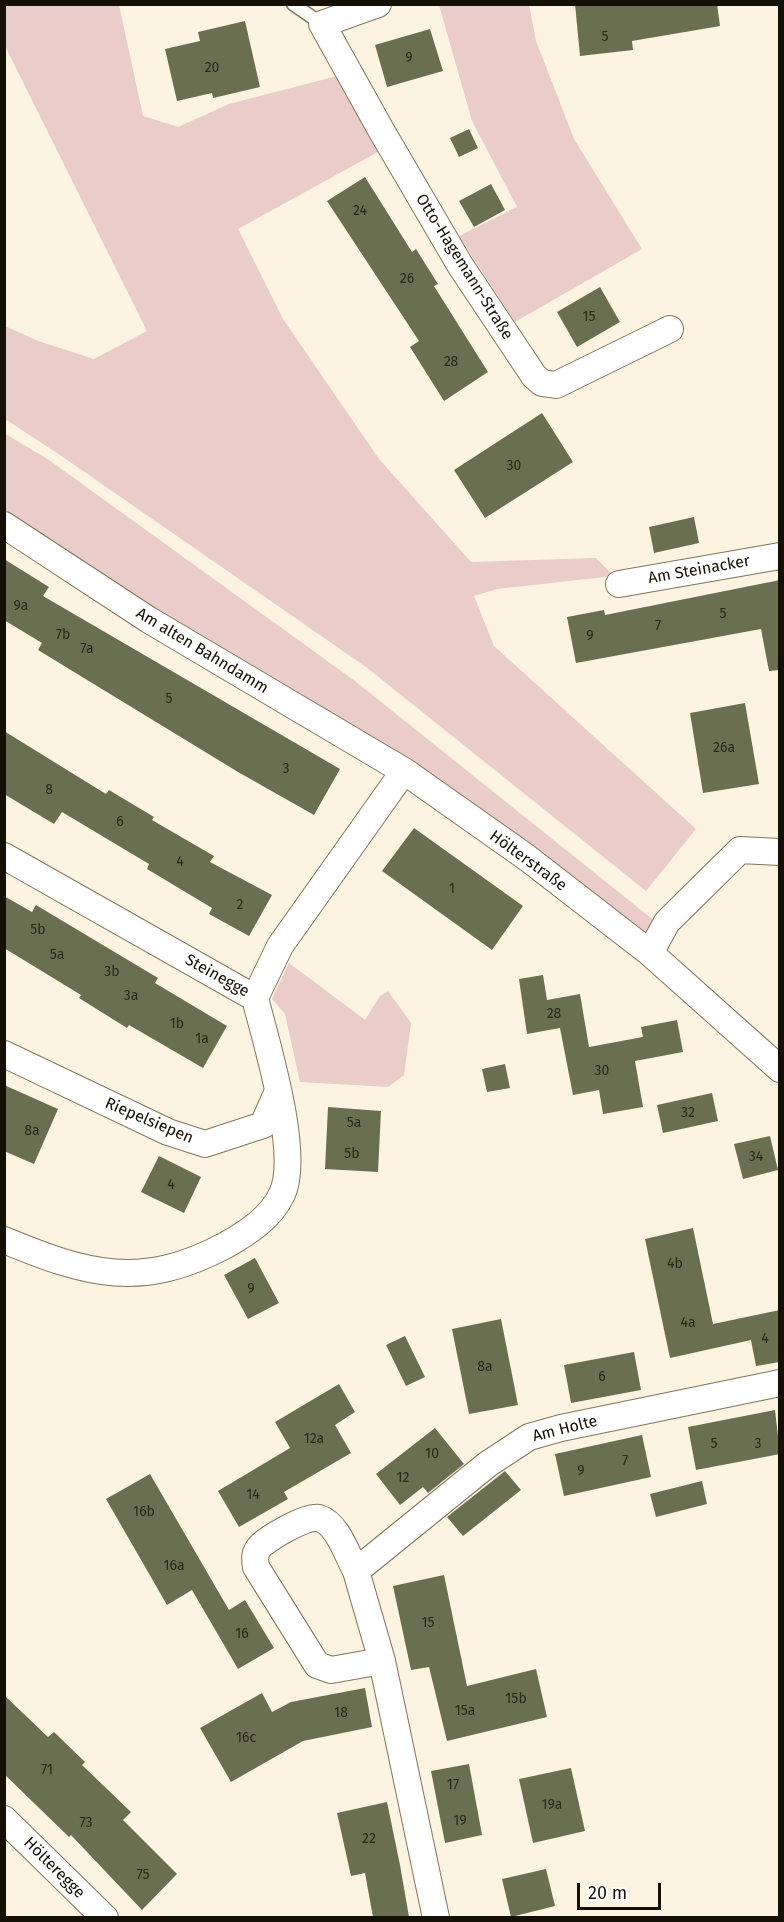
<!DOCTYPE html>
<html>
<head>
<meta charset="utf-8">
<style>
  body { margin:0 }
  #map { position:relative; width:784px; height:1922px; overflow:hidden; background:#fdf3e1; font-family:"Fira Sans",sans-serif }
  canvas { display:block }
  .frame { position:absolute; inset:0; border:6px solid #151006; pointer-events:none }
  .scale { position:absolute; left:577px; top:1883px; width:84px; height:27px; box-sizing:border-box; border:3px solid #151006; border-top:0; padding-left:8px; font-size:18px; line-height:21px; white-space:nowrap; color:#151006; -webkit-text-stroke:4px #fff; paint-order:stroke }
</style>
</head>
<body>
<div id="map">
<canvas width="784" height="1922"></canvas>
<div class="frame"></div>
<div class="scale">20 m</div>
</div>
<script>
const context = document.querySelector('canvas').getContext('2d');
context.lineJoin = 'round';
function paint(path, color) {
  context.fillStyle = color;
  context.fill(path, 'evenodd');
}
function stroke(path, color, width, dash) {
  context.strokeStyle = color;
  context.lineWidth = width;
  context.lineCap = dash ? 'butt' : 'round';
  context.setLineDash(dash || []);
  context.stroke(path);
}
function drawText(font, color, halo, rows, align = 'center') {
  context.font = font + ' "Fira Sans",sans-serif';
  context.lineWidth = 4.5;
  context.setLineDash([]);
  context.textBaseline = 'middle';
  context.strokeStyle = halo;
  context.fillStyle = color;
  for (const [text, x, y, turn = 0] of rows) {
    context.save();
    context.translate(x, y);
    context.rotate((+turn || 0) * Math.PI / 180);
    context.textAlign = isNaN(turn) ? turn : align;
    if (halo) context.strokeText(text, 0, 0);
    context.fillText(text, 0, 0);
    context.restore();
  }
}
paint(new Path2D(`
  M 5,5 L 119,5 L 143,116 L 178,127 L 229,104 L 337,76 L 385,148 L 238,229 L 283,319 L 379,459 L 471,562 L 596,558 L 614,576 L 497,589 L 474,596 L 494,646 L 696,829 L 646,891 L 366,667 L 60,455 L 5,419 L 5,326 L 38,341 L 94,359 L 147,331 L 5,46 Z
  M 439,5 L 529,5 L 536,41 L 574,139 L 642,249 L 515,322 L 459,236 L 517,207 L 472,121 Z
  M 4,433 L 49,460 L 355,681 L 656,922 L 644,942 L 5,520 Z
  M 289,963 L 365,1020 L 380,996 L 388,991 L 411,1023 L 404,1075 L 388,1087 L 300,1082 L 285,1014 L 272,999 Z`), '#eaccc9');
paint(new Path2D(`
  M 575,4 L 717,4 L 720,26 L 632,41 L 633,50 L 580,56 Z
  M 245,21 L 260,87 L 213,98 L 212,93 L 177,101 L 165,49 L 200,41 L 198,32 Z
  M 430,29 L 443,71 L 387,87 L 375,45 Z
  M 469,129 L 478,148 L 459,157 L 450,138 Z
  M 365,177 L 412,252 L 416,249 L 438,284 L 434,286 L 488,372 L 444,401 L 410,347 L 419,341 L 327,201 Z
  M 491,184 L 505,210 L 474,227 L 459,201 Z
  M 600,287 L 620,322 L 577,347 L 557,312 Z
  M 542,413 L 573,462 L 485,518 L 454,470 Z
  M 694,517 L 699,543 L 654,553 L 649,527 Z
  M 4,559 L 49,587 L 43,596 L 340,769 L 314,815 L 238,772 L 38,650 L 42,643 L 4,620 Z
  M 780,580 L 780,670 L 769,671 L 761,629 L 576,663 L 567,617 L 604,610 L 605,615 Z
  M 745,703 L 759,784 L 703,793 L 690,713 Z
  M 4,731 L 106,794 L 109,790 L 154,817 L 152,820 L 214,856 L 210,862 L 272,895 L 249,936 L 209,914 L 212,908 L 147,869 L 149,864 L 62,812 L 54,824 L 4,794 Z
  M 414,828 L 523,906 L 492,950 L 382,871 Z
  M 4,896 L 32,912 L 36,905 L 158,978 L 155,983 L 227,1026 L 203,1068 L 129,1025 L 127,1028 L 79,998 L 81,995 L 4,948 Z
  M 543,975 L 547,1000 L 580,994 L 589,1047 L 643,1037 L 641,1027 L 677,1020 L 683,1052 L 635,1061 L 643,1107 L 603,1114 L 599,1090 L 573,1095 L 560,1028 L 527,1034 L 519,979 Z
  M 505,1064 L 510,1088 L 487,1092 L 482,1069 Z
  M 4,1085 L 58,1109 L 34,1164 L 4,1151 Z
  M 712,1093 L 718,1121 L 663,1133 L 657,1105 Z
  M 328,1107 L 381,1111 L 378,1172 L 325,1169 Z
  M 770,1136 L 778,1170 L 743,1179 L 734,1144 Z
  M 159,1156 L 201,1177 L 184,1213 L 141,1192 Z
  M 693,1228 L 713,1324 L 780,1310 L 780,1362 L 756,1366 L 751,1340 L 670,1358 L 645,1239 Z
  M 255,1258 L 279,1303 L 248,1319 L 224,1275 Z
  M 501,1319 L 518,1405 L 469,1414 L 452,1329 Z
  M 405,1336 L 425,1377 L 406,1386 L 386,1345 Z
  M 634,1352 L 641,1390 L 571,1403 L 564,1365 Z
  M 339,1384 L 355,1412 L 335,1425 L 351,1453 L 284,1492 L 288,1499 L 239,1527 L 218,1491 L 290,1448 L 275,1422 Z
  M 775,1410 L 780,1454 L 696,1470 L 688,1427 Z
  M 435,1428 L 464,1464 L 428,1493 L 423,1487 L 400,1505 L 376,1474 Z
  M 642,1435 L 651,1477 L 564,1496 L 555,1454 Z
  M 505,1471 L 521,1490 L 463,1536 L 447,1517 Z
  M 150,1474 L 229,1610 L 245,1600 L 274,1648 L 238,1669 L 192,1590 L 167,1605 L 106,1499 Z
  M 702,1481 L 707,1504 L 656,1517 L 650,1494 Z
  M 444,1575 L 467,1686 L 536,1669 L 547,1717 L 447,1741 L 429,1667 L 411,1670 L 393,1586 Z
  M 365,1688 L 372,1727 L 303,1741 L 231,1782 L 200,1728 L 262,1693 L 272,1712 L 291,1702 Z
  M 4,1695 L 48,1737 L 54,1732 L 85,1762 L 82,1765 L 131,1812 L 123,1820 L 177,1874 L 142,1910 L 71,1835 L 69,1837 L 4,1774 Z
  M 469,1764 L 482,1835 L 445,1843 L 431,1771 Z
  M 571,1768 L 585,1831 L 533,1843 L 519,1779 Z
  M 387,1802 L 400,1865 L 409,1917 L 373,1917 L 365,1873 L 351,1876 L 337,1813 Z
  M 546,1869 L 555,1906 L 511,1917 L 502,1879 Z`), '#6a6f52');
const service = new Path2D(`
  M 293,4 L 322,24`);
const minor = new Path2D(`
  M 378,4 L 322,24 L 381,130 L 460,265 L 534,376 L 542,383 L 556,385 L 670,329
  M 4,525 L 149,620 L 404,771 L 526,857 L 650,953 L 780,1069
  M 619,584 L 780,556
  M 4,856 L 255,998 L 280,946 L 404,771
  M 650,953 L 667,922 L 740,850 L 780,852
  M 4,1054 L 168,1132 L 205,1144 L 263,1125 L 278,1091
  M 4,1240 C 88,1275 142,1290 226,1245 C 247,1233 271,1218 282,1194 C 301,1154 266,1042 255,998
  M 356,1571 C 347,1555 338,1524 319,1518 C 309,1514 263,1540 258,1549 C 254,1555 255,1561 256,1567 L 317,1665 L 331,1670 L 382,1661
  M 4,1819 L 105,1918
  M 436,1918 L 382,1661 L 356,1571 L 488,1464 L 529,1437 L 561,1428 L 780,1383`);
stroke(service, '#837559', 15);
stroke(minor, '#837559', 28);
stroke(service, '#fff', 12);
stroke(minor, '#fff', 26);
drawText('14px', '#2a2819', null, [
  ["5",605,37],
  ["9",409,58],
  ["20",212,68],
  ["24",360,211],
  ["26",407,279],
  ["15",589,317],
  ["28",451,362],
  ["30",514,466],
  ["9a",21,606],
  ["5",723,614],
  ["7",658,626],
  ["7b",63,635],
  ["9",590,636],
  ["7a",87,649],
  ["5",169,699],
  ["26a",724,748],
  ["3",286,769],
  ["8",49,790],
  ["6",120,822],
  ["4",180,862],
  ["1",452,889],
  ["2",240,905],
  ["5b",38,930],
  ["5a",57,955],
  ["3b",112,972],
  ["3a",131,996],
  ["28",554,1014],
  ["1b",177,1024],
  ["1a",202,1039],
  ["30",602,1071],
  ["32",688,1113],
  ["5a",354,1123],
  ["8a",32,1131],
  ["5b",352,1154],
  ["34",756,1157],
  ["4",171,1185],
  ["4b",675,1264],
  ["9",251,1289],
  ["4a",688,1323],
  ["4",765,1339],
  ["8a",485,1367],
  ["6",602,1377],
  ["12a",314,1439],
  ["5",714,1444],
  ["3",758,1444],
  ["10",432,1454],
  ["7",625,1461],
  ["9",581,1471],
  ["12",403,1478],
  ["14",253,1495],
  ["16b",144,1512],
  ["16a",174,1566],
  ["15",428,1623],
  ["16",242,1634],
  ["15b",516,1699],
  ["15a",465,1711],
  ["18",341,1713],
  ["16c",246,1738],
  ["71",47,1770],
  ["17",453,1785],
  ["19a",552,1805],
  ["19",460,1821],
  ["73",86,1823],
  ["22",369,1839],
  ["75",143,1875]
]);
drawText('16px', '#151006', '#fff', [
  ["Otto-Hagemann-Straße",464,267,58],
  ["Am Steinacker",699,570,-10],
  ["Am alten Bahndamm",202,651,31],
  ["Hölterstraße",528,861,36],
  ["Steinegge",217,976,29],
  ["Riepelsiepen",149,1121,23],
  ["Am Holte",565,1429,-14],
  ["Hölteregge",54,1868,45]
]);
</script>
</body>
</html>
